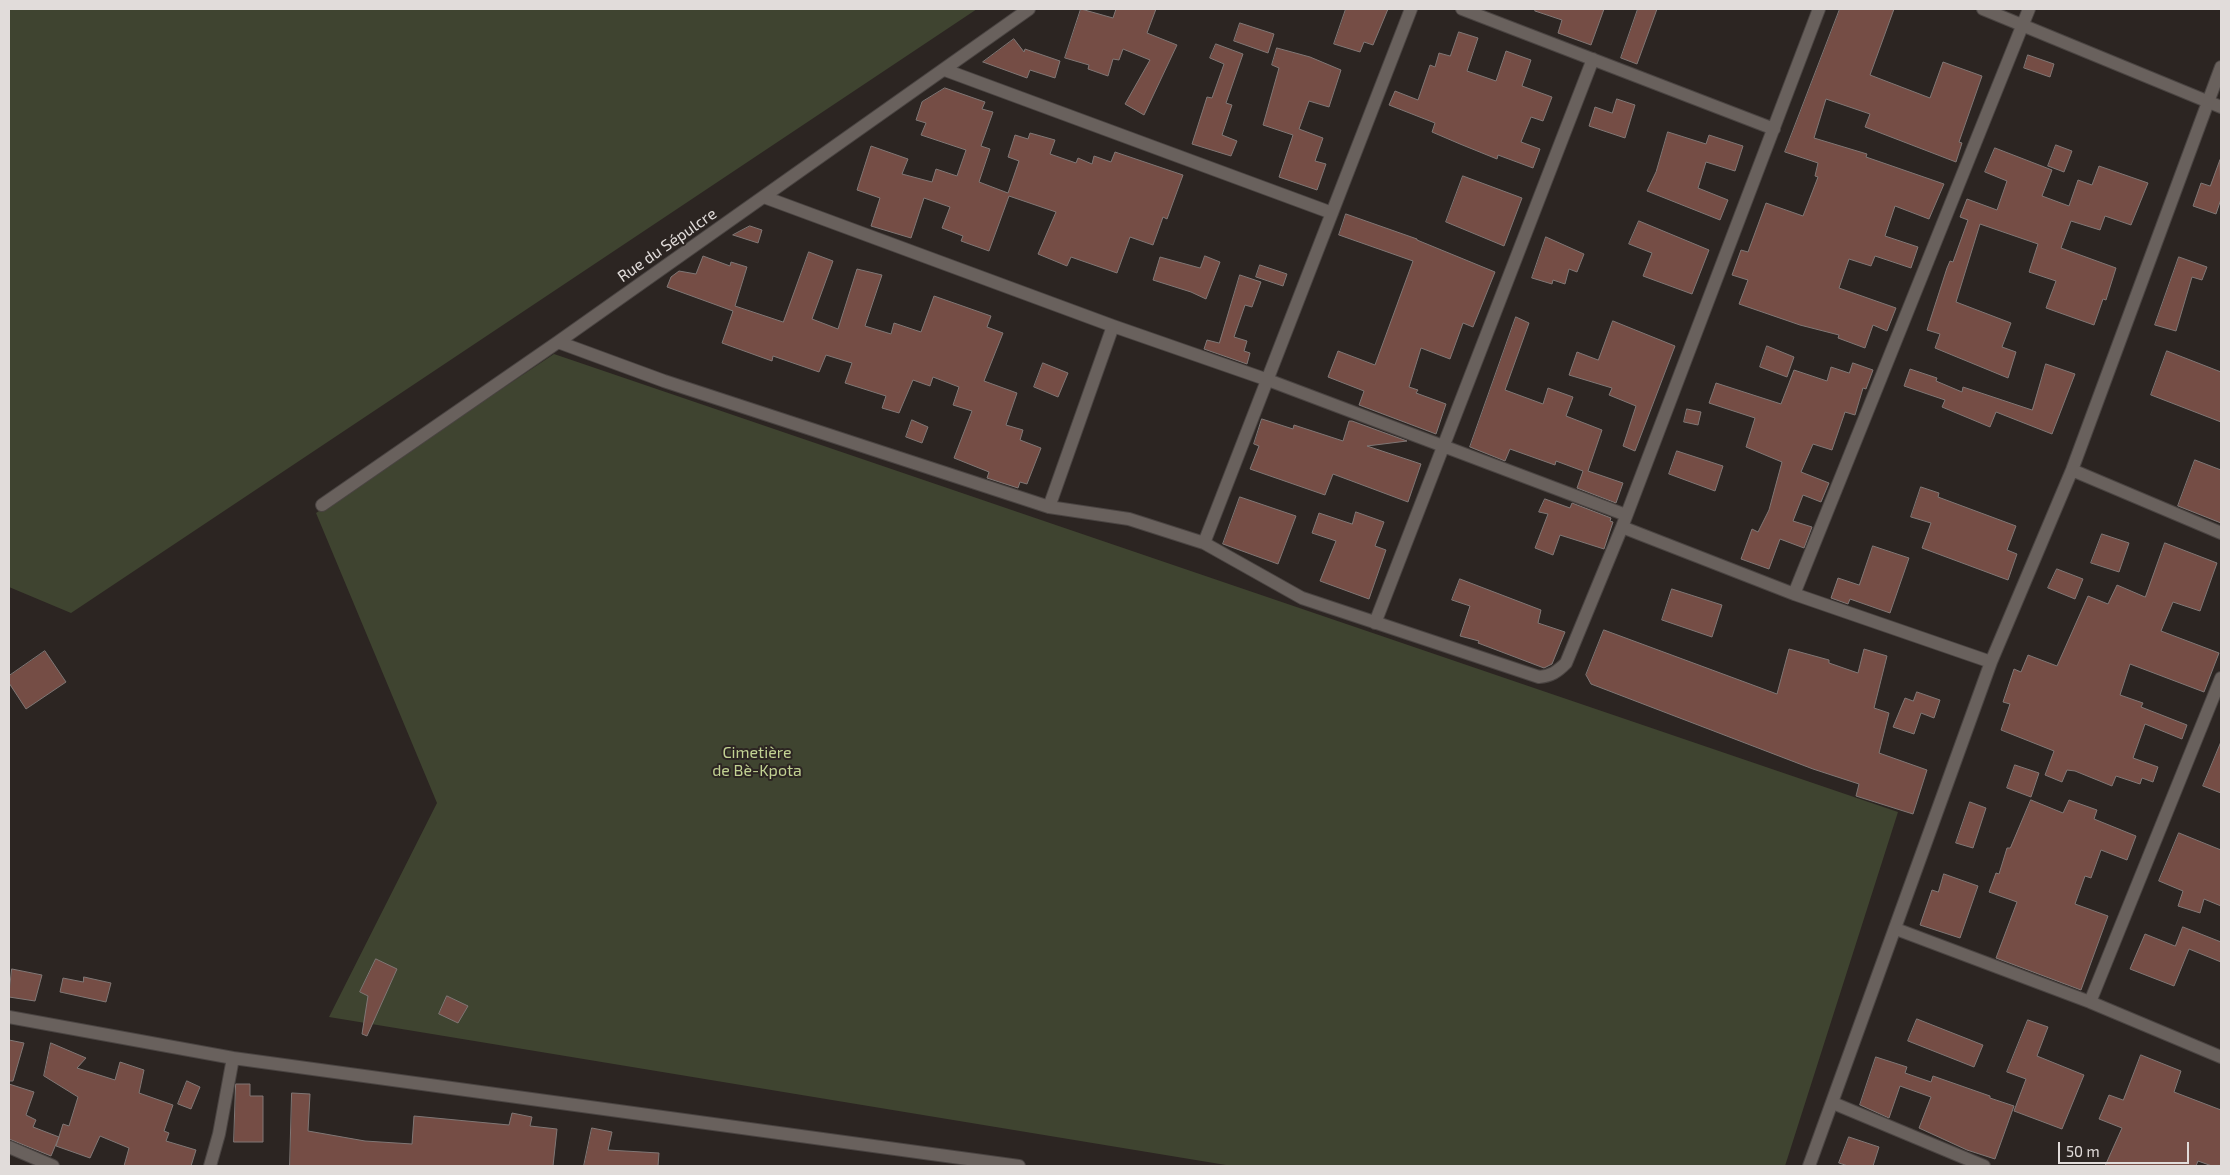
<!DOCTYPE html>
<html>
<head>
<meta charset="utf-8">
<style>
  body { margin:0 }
  #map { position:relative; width:2230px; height:1175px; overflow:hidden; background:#2c2522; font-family:"Exo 2",sans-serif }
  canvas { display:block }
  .frame { position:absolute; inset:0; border:10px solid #e1dcda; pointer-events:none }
  .scale { position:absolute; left:2058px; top:1142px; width:131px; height:22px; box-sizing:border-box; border:2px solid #e1dcda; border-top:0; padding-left:6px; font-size:15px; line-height:18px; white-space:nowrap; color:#e1dcda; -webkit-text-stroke:4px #2c2522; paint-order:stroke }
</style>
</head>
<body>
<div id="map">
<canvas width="2230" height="1175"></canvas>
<div class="frame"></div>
<div class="scale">50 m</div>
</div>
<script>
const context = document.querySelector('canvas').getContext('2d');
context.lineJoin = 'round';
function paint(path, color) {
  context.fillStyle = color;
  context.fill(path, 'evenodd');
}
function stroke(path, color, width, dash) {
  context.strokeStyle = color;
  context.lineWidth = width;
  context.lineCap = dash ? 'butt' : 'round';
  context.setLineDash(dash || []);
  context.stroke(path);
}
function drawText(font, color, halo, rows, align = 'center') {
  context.font = font + ' "Exo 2",sans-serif';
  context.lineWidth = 4;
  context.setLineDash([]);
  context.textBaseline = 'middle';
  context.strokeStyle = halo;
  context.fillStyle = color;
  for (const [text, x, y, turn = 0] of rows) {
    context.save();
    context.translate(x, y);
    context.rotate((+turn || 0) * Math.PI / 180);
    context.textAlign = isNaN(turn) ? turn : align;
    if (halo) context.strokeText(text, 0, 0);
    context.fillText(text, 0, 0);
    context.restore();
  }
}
paint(new Path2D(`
  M 9,9 L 977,9 L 71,613 L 9,587 Z
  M 554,354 L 1898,812 L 1785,1166 L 1232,1166 L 329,1017 L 437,803 L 316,513 Z`), '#3f4430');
const building = new Path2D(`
  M 1081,9 L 1113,18 L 1116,9 L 1156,9 L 1147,33 L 1177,45 L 1144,115 L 1125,104 L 1150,60 L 1123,49 L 1119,60 L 1113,59 L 1108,76 L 1088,69 L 1089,65 L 1065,58 Z
  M 1346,9 L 1388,9 L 1373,45 L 1364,42 L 1360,52 L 1334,44 Z
  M 1536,9 L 1604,9 L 1591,45 L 1558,33 L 1562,20 L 1535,11 Z
  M 1638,9 L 1657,9 L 1637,64 L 1621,58 Z
  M 1840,9 L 1894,9 L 1870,75 L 1930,98 L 1943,62 L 1982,76 L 1959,142 L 1962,143 L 1956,162 L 1865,127 L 1870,114 L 1826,99 L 1814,138 L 1867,154 L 1866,157 L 1944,184 L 1929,219 L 1895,206 L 1885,236 L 1918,247 L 1911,268 L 1875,256 L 1871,266 L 1849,259 L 1839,288 L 1896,308 L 1887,331 L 1873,325 L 1865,348 L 1838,338 L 1839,335 L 1800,325 L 1739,304 L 1748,280 L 1732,275 L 1741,250 L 1748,252 L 1766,203 L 1803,216 L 1818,177 L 1815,176 L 1818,163 L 1785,152 Z
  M 1240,23 L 1274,34 L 1268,53 L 1234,41 Z
  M 1459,32 L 1478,38 L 1467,71 L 1496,81 L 1506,51 L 1531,60 L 1522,86 L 1552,97 L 1543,121 L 1531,117 L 1521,142 L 1540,149 L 1533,168 L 1498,155 L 1497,159 L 1460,144 L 1432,132 L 1435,123 L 1389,105 L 1395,91 L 1418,100 L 1430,65 L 1435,67 L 1439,53 L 1450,56 Z
  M 1014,39 L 1024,52 L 1025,49 L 1060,61 L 1055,78 L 1030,70 L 1027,78 L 983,62 Z
  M 1216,44 L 1243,54 L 1226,103 L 1232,105 L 1222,135 L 1237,141 L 1231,156 L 1192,144 L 1207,97 L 1212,98 L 1224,64 L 1210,58 Z
  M 1277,48 L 1310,57 L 1341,70 L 1329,107 L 1309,101 L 1299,129 L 1323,138 L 1315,161 L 1326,164 L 1317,190 L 1279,177 L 1293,135 L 1263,125 L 1279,68 L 1272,65 Z
  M 2028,55 L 2054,64 L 2050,77 L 2024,68 Z
  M 945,88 L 985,102 L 982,109 L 993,112 L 981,146 L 990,149 L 979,182 L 1008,193 L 1019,161 L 1008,157 L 1015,135 L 1028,139 L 1030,133 L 1055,140 L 1050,154 L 1076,163 L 1078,158 L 1092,164 L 1094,156 L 1111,162 L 1115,152 L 1183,175 L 1167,219 L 1163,217 L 1153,245 L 1130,237 L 1117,273 L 1071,257 L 1067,266 L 1038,254 L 1056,212 L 1009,196 L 989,251 L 961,241 L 963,236 L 942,228 L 950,207 L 924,198 L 911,238 L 871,226 L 880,198 L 857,190 L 871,146 L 908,159 L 902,174 L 932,182 L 936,169 L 957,176 L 966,150 L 921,135 L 926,123 L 916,120 L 922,102 Z
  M 1617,99 L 1635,105 L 1625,138 L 1589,126 L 1595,107 L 1612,113 Z
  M 1668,132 L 1706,144 L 1709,135 L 1743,146 L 1735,171 L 1706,162 L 1698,188 L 1728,200 L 1720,220 L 1647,191 L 1656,172 Z
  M 2056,145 L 2072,151 L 2064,172 L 2048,166 Z
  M 1995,148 L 2052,170 L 2042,196 L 2069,206 L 2078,180 L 2092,185 L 2099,166 L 2148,183 L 2131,225 L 2105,216 L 2100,230 L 2071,221 L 2061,248 L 2116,268 L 2106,300 L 2103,299 L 2094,325 L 2046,308 L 2056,281 L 2029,272 L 2038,244 L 1980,224 L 1956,302 L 2011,323 L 2002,347 L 2016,352 L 2008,378 L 1935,348 L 1940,334 L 1927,330 L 1947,268 L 1950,261 L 1953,262 L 1968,220 L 1960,217 L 1967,199 L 1997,210 L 2007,181 L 1985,172 Z
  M 2220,160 L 2221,199 L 2216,214 L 2193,206 L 2201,183 L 2210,186 Z
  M 1463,176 L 1522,198 L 1504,246 L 1446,222 Z
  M 1346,214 L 1417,239 L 1417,240 L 1495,272 L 1473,327 L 1463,323 L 1450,359 L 1421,348 L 1409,387 L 1418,390 L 1416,393 L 1446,404 L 1436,434 L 1359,405 L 1364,391 L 1328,377 L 1338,351 L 1375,365 L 1413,261 L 1339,235 Z
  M 1639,221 L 1709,250 L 1692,294 L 1643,276 L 1652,253 L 1629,244 Z
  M 750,226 L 762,230 L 758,243 L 733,235 Z
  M 1546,237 L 1584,254 L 1577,272 L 1569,269 L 1565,284 L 1553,280 L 1552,284 L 1532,278 Z
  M 809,252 L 833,261 L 812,319 L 838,329 L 857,269 L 882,275 L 865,326 L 891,334 L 894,323 L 921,332 L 934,296 L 991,316 L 987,327 L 1003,333 L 984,381 L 1017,393 L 1006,425 L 1023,430 L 1020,440 L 1041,448 L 1027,484 L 1020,482 L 1018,488 L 987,478 L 989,472 L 954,458 L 972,411 L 953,405 L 959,387 L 933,377 L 930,386 L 913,380 L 899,413 L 882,408 L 886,396 L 845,383 L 852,363 L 826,355 L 819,372 L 773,356 L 772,361 L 722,343 L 733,311 L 667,287 L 671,277 L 679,271 L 696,274 L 703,256 L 730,266 L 731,262 L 747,267 L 735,306 L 783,322 Z
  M 1205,256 L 1220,262 L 1206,299 L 1191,292 L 1153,280 L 1160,257 L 1200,268 Z
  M 2179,257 L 2207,267 L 2202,280 L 2192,277 L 2176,331 L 2155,325 Z
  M 1260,265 L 1287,274 L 1283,286 L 1256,277 Z
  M 1240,275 L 1261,282 L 1252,307 L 1245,305 L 1234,337 L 1247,341 L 1244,351 L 1250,353 L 1247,364 L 1204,349 L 1207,340 L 1219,343 Z
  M 1516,317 L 1529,323 L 1505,390 L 1543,404 L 1548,388 L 1573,397 L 1566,416 L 1602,430 L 1588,471 L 1623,483 L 1616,503 L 1577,488 L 1583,471 L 1556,461 L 1555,465 L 1510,449 L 1505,461 L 1470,447 Z
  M 1613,321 L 1675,346 L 1635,451 L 1623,446 L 1636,406 L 1609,395 L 1612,388 L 1569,375 L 1577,352 L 1598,360 Z
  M 1767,346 L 1794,357 L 1787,377 L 1760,367 Z
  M 2167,351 L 2221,372 L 2221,422 L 2151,395 Z
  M 1043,363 L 1068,373 L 1058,397 L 1034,387 Z
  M 1853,363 L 1873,370 L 1866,389 L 1863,388 L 1855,415 L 1845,412 L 1832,450 L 1813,444 L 1801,472 L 1829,483 L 1821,502 L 1803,495 L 1793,521 L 1812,527 L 1804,548 L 1780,539 L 1769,569 L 1741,559 L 1752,529 L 1758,532 L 1769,510 L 1782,462 L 1746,447 L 1755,418 L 1709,403 L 1716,383 L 1781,404 L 1794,370 L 1827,381 L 1831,367 L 1849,373 Z
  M 2046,364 L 2075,374 L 2052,434 L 1996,412 L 1990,427 L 1942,407 L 1945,400 L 1904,386 L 1910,369 L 1937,378 L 1936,381 L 1962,392 L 1963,387 L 2032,410 Z
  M 1687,409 L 1701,412 L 1698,425 L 1684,422 Z
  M 1262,419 L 1293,429 L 1294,425 L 1343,441 L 1349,421 L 1352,421 L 1407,441 L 1367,446 L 1421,464 L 1408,502 L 1333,474 L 1325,495 L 1250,469 L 1259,446 L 1254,444 Z
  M 912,420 L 928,427 L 922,443 L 906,437 Z
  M 1677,451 L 1723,466 L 1715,491 L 1669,474 Z
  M 2195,460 L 2221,470 L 2221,523 L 2178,506 Z
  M 1921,487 L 1939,493 L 1938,497 L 2016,526 L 2007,550 L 2017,554 L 2008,580 L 1922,548 L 1931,523 L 1911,517 Z
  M 1240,497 L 1296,516 L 1278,564 L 1223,544 Z
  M 1545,499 L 1570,508 L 1572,503 L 1611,518 L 1610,521 L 1613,522 L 1604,549 L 1560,535 L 1553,555 L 1535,548 L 1548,514 L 1539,512 Z
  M 1356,512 L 1384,522 L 1375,546 L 1386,550 L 1369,599 L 1320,581 L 1336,541 L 1312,533 L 1319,513 L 1352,524 Z
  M 2102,534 L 2129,543 L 2119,572 L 2091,563 Z
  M 2165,543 L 2217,563 L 2200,611 L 2173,602 L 2161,631 L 2219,653 L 2204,692 L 2130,664 L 2120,695 L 2143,703 L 2141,707 L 2187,725 L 2182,739 L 2145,724 L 2133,758 L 2158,767 L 2153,782 L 2142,778 L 2140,784 L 2116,776 L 2112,786 L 2075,771 L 2067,770 L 2062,782 L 2045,775 L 2054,751 L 2001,730 L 2010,704 L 2003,702 L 2014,669 L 2021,672 L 2028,655 L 2057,666 L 2088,596 L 2108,604 L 2117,585 L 2145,597 Z
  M 1873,546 L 1909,558 L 1890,613 L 1850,599 L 1848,604 L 1831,598 L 1838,578 L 1859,585 Z
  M 2057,569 L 2083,579 L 2075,599 L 2048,588 Z
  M 1460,579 L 1541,610 L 1538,623 L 1565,632 L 1552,664 L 1544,668 L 1478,643 L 1479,641 L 1460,636 L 1470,606 L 1452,600 Z
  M 1672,589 L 1722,605 L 1712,637 L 1662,620 Z
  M 1604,630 L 1777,694 L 1789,649 L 1829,660 L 1829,663 L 1858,673 L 1864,649 L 1887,656 L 1874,708 L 1889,713 L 1879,753 L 1927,770 L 1913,814 L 1856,796 L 1859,784 L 1813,769 L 1591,684 L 1586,675 Z
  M 45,651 L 66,682 L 26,709 L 9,683 L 9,676 Z
  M 1917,692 L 1940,700 L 1934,718 L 1921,713 L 1914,734 L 1893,727 L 1905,698 L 1913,701 Z
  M 2221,742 L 2221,793 L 2203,786 Z
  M 2015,765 L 2039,773 L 2031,797 L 2007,788 Z
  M 2031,800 L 2063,813 L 2069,800 L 2097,810 L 2094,819 L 2136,836 L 2127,860 L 2101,850 L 2091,878 L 2085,876 L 2075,904 L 2108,916 L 2081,990 L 1996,958 L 2017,902 L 1989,892 L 1996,873 L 1999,874 L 2007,848 L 2010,848 Z
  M 1970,802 L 1986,808 L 1973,848 L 1956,843 Z
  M 2179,833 L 2221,850 L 2221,906 L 2204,899 L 2200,913 L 2178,906 L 2183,891 L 2159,881 Z
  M 1944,874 L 1978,886 L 1960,938 L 1920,925 L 1932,890 L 1938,892 Z
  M 2183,927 L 2221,942 L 2221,962 L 2189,949 L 2174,986 L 2130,969 L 2145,934 L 2175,946 Z
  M 376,959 L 397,969 L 367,1036 L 362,1034 L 368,996 L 360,992 Z
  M 12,969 L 42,975 L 35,1001 L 9,997 Z
  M 84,977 L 111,983 L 106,1002 L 60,992 L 63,978 L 83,982 Z
  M 447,996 L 468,1006 L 458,1023 L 439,1014 Z
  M 1917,1019 L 1983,1045 L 1974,1067 L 1908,1041 Z
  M 2028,1020 L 2048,1027 L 2037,1056 L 2084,1075 L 2062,1129 L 2014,1111 L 2026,1079 L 2007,1072 Z
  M 9,1040 L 24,1043 L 13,1081 L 9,1081 Z
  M 51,1043 L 86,1058 L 77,1068 L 115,1080 L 120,1062 L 144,1070 L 139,1093 L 173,1105 L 164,1131 L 169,1133 L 166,1141 L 196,1150 L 191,1166 L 124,1166 L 129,1148 L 100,1136 L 90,1158 L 56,1146 L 63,1124 L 69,1126 L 78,1097 L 44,1076 Z
  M 2141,1055 L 2181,1071 L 2174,1092 L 2221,1110 L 2221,1166 L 2212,1166 L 2198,1161 L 2196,1166 L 2105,1166 L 2122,1128 L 2099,1119 L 2109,1095 L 2123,1100 Z
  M 1876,1057 L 1907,1067 L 1905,1073 L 1931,1082 L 1933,1076 L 1990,1096 L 1990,1098 L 2014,1106 L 1995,1159 L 1967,1150 L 1919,1128 L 1931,1097 L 1900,1086 L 1889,1118 L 1860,1105 Z
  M 187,1081 L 200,1087 L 191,1109 L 178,1104 Z
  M 9,1084 L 34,1092 L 26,1115 L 36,1120 L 33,1127 L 59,1137 L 51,1156 L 9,1139 Z
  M 236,1084 L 250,1084 L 250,1096 L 263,1096 L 263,1142 L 234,1142 Z
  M 292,1093 L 310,1094 L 308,1131 L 365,1141 L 412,1144 L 414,1116 L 509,1125 L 512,1113 L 532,1117 L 530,1126 L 557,1129 L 553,1166 L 290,1166 Z
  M 592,1128 L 612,1132 L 608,1150 L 659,1153 L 658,1166 L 584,1166 Z
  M 1849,1137 L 1879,1147 L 1873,1166 L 1848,1166 L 1839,1163 Z`);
paint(building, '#754d45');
stroke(building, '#807775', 1);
const minor = new Path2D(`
  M 1462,9 L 1774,129
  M 1983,9 L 2221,107
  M 945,70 L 1332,213
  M 764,197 L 1113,326 L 1268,380 L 1626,515
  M 558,342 L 664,381 L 1049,507 L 1129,519 L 1204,543 L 1302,598 L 1539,677 C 1551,676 1557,672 1566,663 L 1622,527 L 1819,9
  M 2072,470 L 2221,533
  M 322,505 L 558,342 L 1029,9
  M 1049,507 L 1113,326
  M 1622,527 L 1794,594 L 1991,662
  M 1204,543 L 1411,9
  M 1794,594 L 2029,9
  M 1375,623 L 1593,59
  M 1896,929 L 2090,1002 L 2221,1057
  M 2090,1002 L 2221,678
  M 9,1017 L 233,1058 L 1019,1166
  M 1833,1103 L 1984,1166
  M 9,1147 L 53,1166
  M 210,1166 L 219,1134 L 233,1058
  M 1809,1166 L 1991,662 L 2072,470 L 2221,67`);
stroke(minor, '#4a4442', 14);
stroke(minor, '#69615d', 12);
drawText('16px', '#e1dcda', '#2c2522', [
  ["Rue du Sépulcre",667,245,-35]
]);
drawText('16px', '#c2d293', '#2c2522', [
  ["Cimetière",757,753],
  ["de Bè-Kpota",757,771]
]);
</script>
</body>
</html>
